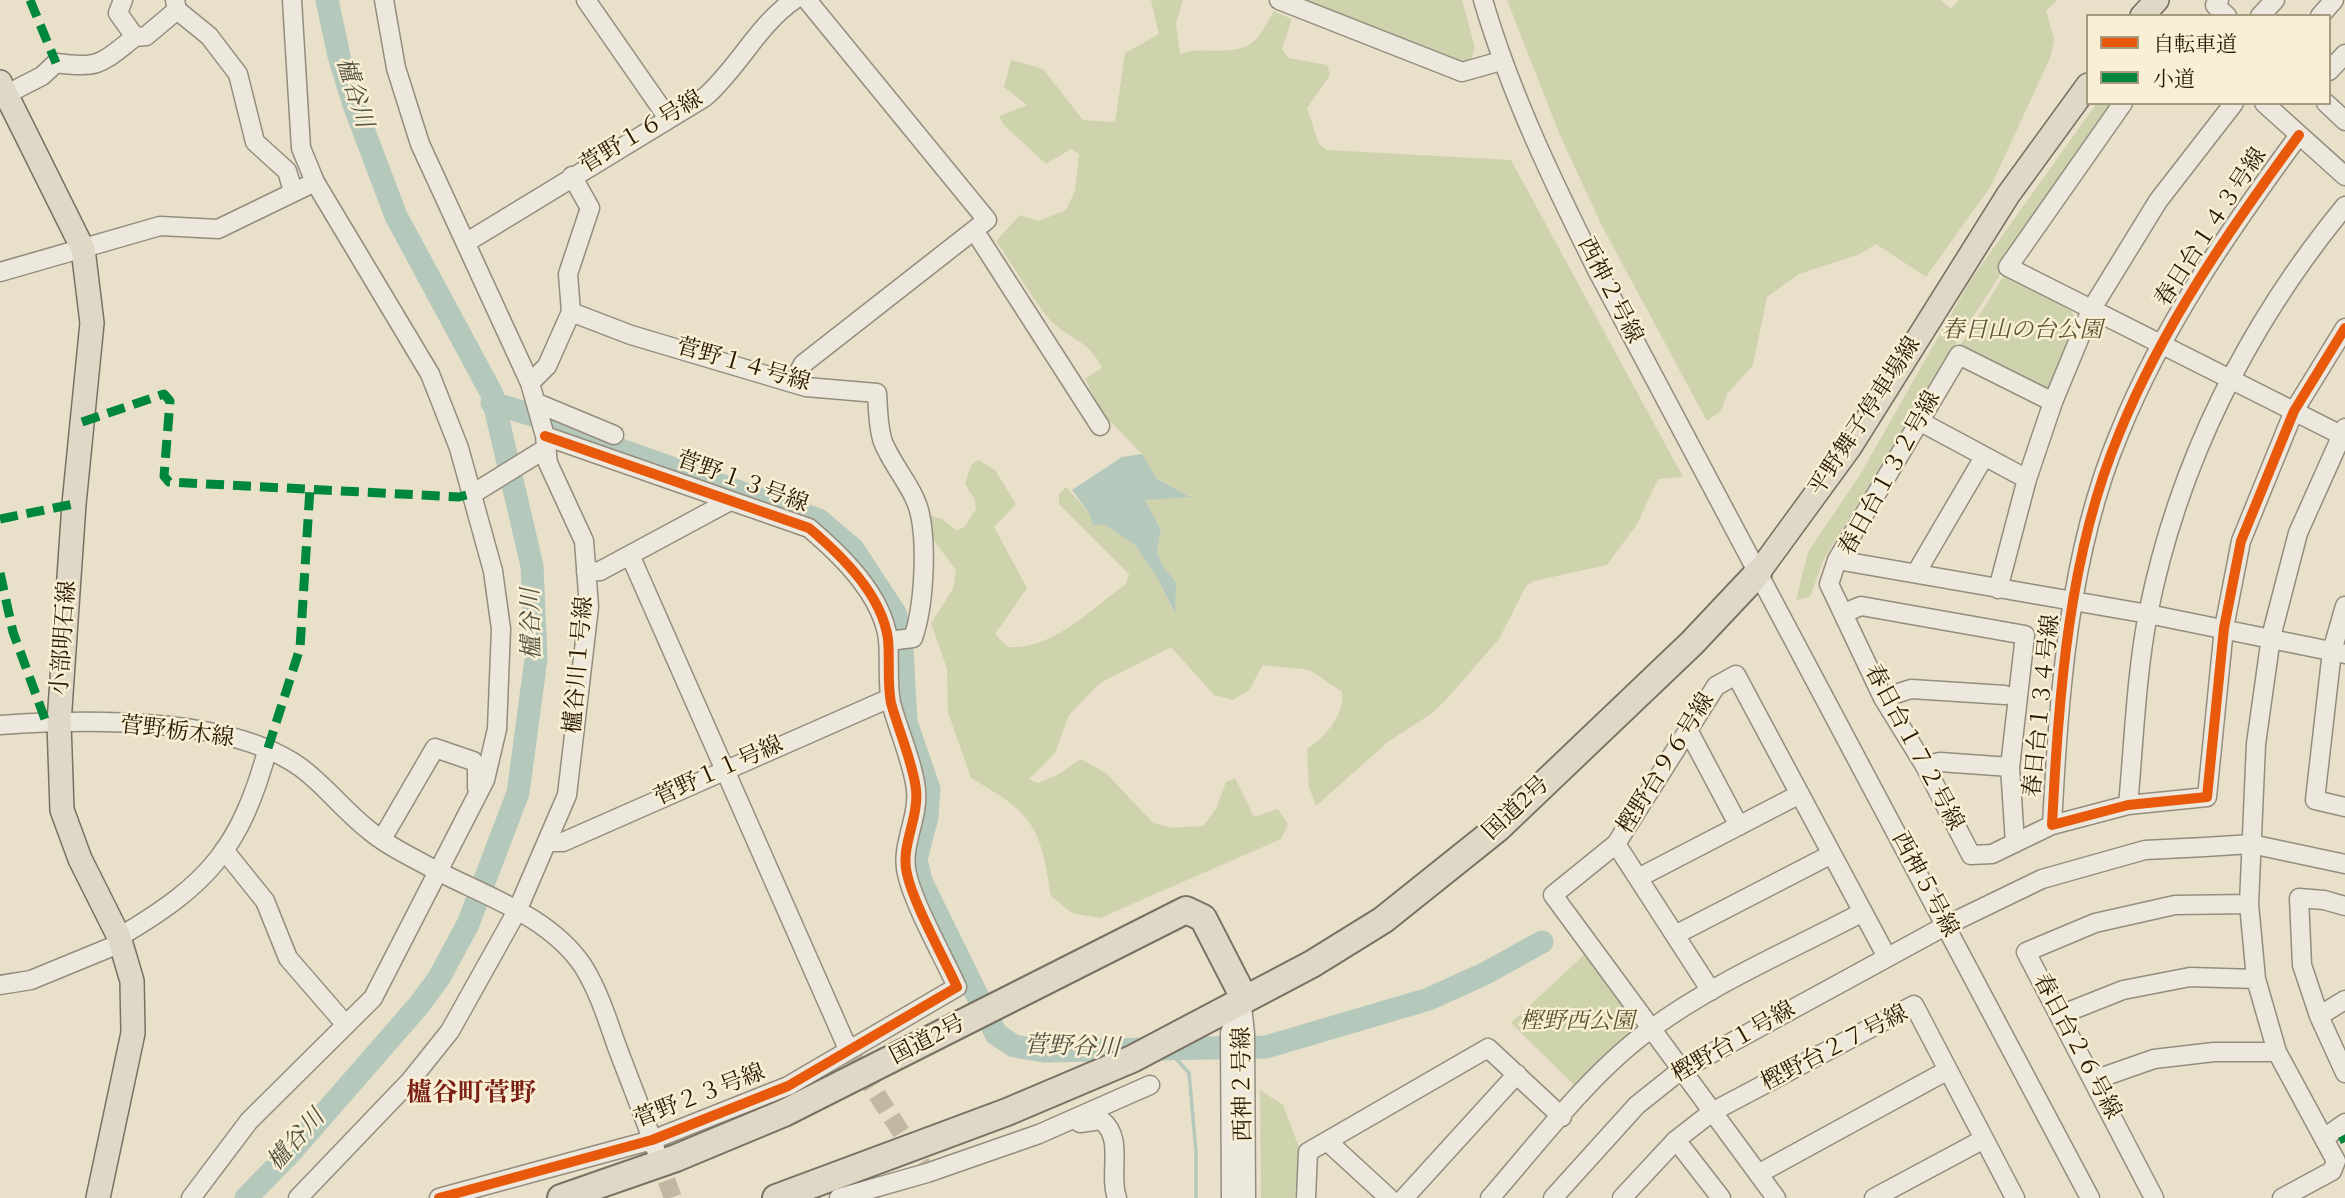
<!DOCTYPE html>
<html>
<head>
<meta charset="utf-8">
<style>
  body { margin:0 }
  #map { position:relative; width:2345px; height:1198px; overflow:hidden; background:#e9e0ca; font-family:Cardo,"Noto Serif JP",serif }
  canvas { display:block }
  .legend { position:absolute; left:2086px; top:14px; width:245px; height:91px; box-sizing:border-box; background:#f9efd4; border:2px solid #a59980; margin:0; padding:9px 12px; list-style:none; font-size:21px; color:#281803 }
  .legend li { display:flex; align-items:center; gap:14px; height:35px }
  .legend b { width:35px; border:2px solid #a59980 }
</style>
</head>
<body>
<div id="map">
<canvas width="2345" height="1198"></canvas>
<ul class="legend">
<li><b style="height:9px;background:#e8590c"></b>自転車道</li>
<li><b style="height:9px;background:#00873e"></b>小道</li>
</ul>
</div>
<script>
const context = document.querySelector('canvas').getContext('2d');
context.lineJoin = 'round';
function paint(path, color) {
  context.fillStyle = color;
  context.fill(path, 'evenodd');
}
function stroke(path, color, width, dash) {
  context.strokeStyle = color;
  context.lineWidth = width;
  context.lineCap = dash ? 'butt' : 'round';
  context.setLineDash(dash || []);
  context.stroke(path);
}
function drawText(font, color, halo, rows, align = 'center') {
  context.font = font + ' Cardo,"Noto Serif JP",serif';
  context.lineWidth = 5;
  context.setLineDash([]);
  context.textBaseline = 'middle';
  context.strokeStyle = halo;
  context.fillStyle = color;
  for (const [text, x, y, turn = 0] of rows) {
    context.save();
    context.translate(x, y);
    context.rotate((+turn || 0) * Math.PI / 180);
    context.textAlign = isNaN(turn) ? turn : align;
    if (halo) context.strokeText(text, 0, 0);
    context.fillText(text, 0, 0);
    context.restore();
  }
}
paint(new Path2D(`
  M 1151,0 L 1183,0 L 1176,24 L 1180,54 C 1203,45 1238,59 1256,39 C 1263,32 1268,20 1274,11 L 1292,19 L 1282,49 L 1288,58 L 1327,65 L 1330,75 L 1307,108 L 1319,144 L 1327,150 L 1511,160 L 1683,477 L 1658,479 L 1637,524 L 1607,565 L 1534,581 L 1526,586 L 1499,639 L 1445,701 L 1431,714 L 1389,741 L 1316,806 L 1309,787 L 1307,749 C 1325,737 1345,715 1342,692 L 1310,670 L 1263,665 L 1249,690 L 1233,700 L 1214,695 L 1171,647 L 1100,683 L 1069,715 L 1055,753 L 1029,779 L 1038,783 L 1057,775 L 1081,759 L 1106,773 L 1153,823 L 1172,828 L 1203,826 L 1216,809 L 1226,782 L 1235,778 L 1254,817 L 1278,809 L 1288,824 L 1281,839 L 1100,918 L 1072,913 L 1051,896 C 1040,824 1033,814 971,778 L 948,712 L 947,669 L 931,623 L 953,589 L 956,570 L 928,533 L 926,523 L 932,516 L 942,519 L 957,531 L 965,526 L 976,509 L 975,500 L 965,484 L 971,465 L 979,460 L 995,470 L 1016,504 L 994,527 L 1027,588 L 995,634 L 1008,647 C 1053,650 1091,609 1126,584 L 1129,574 L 1059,504 L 1059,494 L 1066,487 L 1089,513 L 1093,526 L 1104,523 L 1135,545 L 1157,577 L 1174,613 L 1176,583 L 1163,566 L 1157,551 L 1161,530 L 1145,500 L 1190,496 L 1157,479 L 1142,454 L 1102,413 L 1085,379 L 1102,368 C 1089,341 1074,341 1055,325 C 1040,312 1010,260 996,241 L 1020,215 L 1039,221 L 1066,210 L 1075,191 L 1079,154 L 1071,149 L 1046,164 L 1003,124 L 999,116 L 1027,105 L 1004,87 L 1011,60 L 1043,69 L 1083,120 L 1115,122 L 1125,53 L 1159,34 Z
  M 1301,0 L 1462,0 L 1475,48 L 1471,59 L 1462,65 Z
  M 1507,0 L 1941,0 L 1951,9 L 1959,0 L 2057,0 L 2046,11 L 2054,38 L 2051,56 L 1991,186 L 1926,277 L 1876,244 L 1860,254 L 1799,274 L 1767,297 L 1753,365 L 1727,394 L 1721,411 L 1707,421 L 1602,226 L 1559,133 Z
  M 2097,103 L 2119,103 L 2077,156 L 1951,351 L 1824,559 L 1810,597 L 1796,600 L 1808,552 L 1860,475 L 1970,281 Z
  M 2005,274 L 2071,311 L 2080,324 L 2052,390 L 2045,393 L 1958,349 Z
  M 1586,953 L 1632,1016 L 1632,1035 L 1576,1087 L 1511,1023 Z
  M 1260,1090 L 1283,1105 L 1299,1147 L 1295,1198 L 1261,1198 Z`), '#ced2ad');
paint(new Path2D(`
  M 1142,454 L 1157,479 L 1191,497 L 1145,500 L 1161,530 L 1157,551 L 1163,566 L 1176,583 L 1175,614 L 1157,577 L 1135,545 L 1104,524 L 1093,526 L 1089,513 L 1072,490 L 1122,457 Z`), '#b4c8bc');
stroke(new Path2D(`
  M 1169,1051 L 1189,1073 L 1196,1152 L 1196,1198`), '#b4c8bc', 3.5);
stroke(new Path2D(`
  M 492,403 L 560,423 L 604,444 L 819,520 L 853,549 L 895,613 L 901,632 L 906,722 L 929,789 L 927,817 L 916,859 L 921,881 L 996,1034 L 1014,1046 L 1044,1051 L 1266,1047 L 1429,999 L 1484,974 L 1542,942
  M 246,1198 L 291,1152 L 419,1005 L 439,978 L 468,924 L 518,793 L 536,659 L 532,566 L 492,394 L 396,216 L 354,105 L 339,56 L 327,0`), '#b4c8bc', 23);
stroke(new Path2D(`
  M 848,1049 L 927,1173
  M 657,1155 L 673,1198`), '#c2b8a2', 18, [18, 9]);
const minor = new Path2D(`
  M 175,0 L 177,10 L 209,36 L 238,74 L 255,142 L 287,171 L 293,191
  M 586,0 L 668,118
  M 1279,0 L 1462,72 L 1501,61
  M 1483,0 C 1511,95 1553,182 1597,270 L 2090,1198
  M 2219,0 L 2215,5 L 2227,16
  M 2260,16 L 2275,0
  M 2320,16 L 2334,0
  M 135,37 L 146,36 L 177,10
  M 2329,71 L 2345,54
  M 7,94 L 42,76 L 56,63 C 101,69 101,63 135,37 L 118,13 L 123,0
  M 2123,103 L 2008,267 L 2345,437
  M 2264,103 L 2345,176
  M 2326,103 L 2345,121
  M 2299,135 C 2230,229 2163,325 2119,434 C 2068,556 2059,695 2052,825 L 2128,805 L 2207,797 L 2224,628 L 2241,541 L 2294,411 L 2345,328
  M 974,230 L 1100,426
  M 467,242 L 705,97 C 739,67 757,26 794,0
  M 0,272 L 160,226 L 218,229 L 315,182
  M 571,312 L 631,335 L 806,387 L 877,393 C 878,408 878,428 883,442 C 893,467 914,488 920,514 C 927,547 924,607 913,638 L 888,641
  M 530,383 L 547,366 L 571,312 L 568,274 L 590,208 L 572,176
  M 793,383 L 803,364 L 987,220 L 807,0
  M 2053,402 L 1959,355 L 1837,560 L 2148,614 L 2345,654
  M 537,403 L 614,435
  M 1919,421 L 2027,479
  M 474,493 L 545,449
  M 630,555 L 848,1049
  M 1837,560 L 1829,584 L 1883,698 L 1925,766 L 1971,855 L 1992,854 L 2052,825
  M 586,572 L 600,571 L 730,501
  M 1916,573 L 1984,457
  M 1998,589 L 2027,479 L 2053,402 L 2091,310 L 2158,201 L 2234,103
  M 2345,606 L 2332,651 L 2315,800 L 2345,807
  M 1844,613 L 1861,606 L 2025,635 L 2010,767 L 2015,843
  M 1883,698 L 1911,689 L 2005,695
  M 0,725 C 86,719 228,716 300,767 C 325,785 345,812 370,831 C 386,845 406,854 424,864 C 478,894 547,913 583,966 C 598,990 607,1018 616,1044 C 629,1079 643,1113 655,1148
  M 1688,730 L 1739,826
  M 1925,766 L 1940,762 L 2010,767
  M 2128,805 C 2134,742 2136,676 2148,614 C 2178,463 2248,324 2345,206
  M 382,839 L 435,748 L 473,761 L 477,767 L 477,788
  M 547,842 L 563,842 L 890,698
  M 1616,844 L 1711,991
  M 224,850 L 265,901 L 288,958 L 346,1025
  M 1640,877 L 1800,794
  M 2345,906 L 2324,900 L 2299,898 L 2302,965 L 2319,1016 L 2345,1073
  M 1675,935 L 1830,855
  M 119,937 C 209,884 240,849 268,748
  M 0,985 L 31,980 L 121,943
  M 1242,1006 L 1245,1033 L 1246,1198
  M 2060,1015 L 2123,990 L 2190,977 L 2256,979
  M 2319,1016 L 2345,1000
  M 2094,1080 L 2154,1059 L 2214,1052 L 2277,1052
  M 1080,1123 L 1101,1120 C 1125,1138 1108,1173 1117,1198
  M 2324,1138 L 2345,1123
  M 1676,1140 L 1721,1198
  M 1327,1141 L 1389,1198
  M 1758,1174 L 1948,1070
  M 191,1198 L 249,1121 L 373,998 L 485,780 L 497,729 L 501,629 L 493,571 L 459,448 L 430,374 L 315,182 L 301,148 L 292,0
  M 298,1198 L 410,1081 L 450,1031 L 517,911 L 567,795 L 589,607 L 584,541 L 548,463 L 545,436 L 530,383 L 420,144 L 396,68 L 384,0
  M 439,1198 L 652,1140 L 788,1086 L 957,987 C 943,956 914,905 907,874 C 900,846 919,819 916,790 C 914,766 898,729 891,703 C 887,682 890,660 888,639 C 882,595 842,556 809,528 L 545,436
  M 839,1198 L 927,1173 L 1039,1134 L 1150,1085
  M 1231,1198 L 1230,1033 L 1241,1001
  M 1306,1198 L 1308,1152 L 1488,1048 L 1562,1117
  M 1404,1198 L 1517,1074
  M 1490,1198 C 1539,1142 1591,1072 1651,1029 C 1715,982 1791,950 1861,913
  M 1553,1198 L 1637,1105 L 1681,1070 L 1945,926 L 2042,879 L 2145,850 L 2205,847 L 2251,844 L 2345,864
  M 1622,1198 L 1676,1140 L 1712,1112 L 1914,1005 L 2015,1198
  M 1776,1198 L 1553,895 L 1616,844 L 1716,686 L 1736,675 L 1887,957
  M 1874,1198 L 1984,1139
  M 2154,1198 L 2026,952 L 2095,923 L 2175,905 L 2249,904
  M 2282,1198 L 2332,1171 L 2336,1161 L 2277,1052 L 2256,979 L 2249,904 L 2256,744 L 2271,637 L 2298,533 L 2345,428`);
const major = new Path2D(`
  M 2142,16 L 2157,0
  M 0,82 L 83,249 L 92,323 L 74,504 L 59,723 L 62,810 L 80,859 L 119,937 L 132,981 L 133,1033 L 98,1198
  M 1758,573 L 1850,447 L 2008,195 L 2088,85`);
const highway = new Path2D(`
  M 561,1198 L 676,1158 L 784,1113 L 1186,910 L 1203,918 L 1240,990 L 1241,1001
  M 776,1198 L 1007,1112 L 1132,1059 L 1312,964 L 1383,920 L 1498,828 L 1692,643 L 1758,573`);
stroke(minor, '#948d7e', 21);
stroke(major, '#787163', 26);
stroke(highway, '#787163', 30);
stroke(minor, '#ece8dd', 18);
stroke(major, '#e0d8c7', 23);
stroke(highway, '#e0d8c7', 26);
stroke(new Path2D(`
  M 30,0 L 56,63
  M 82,422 L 164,394 L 170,401 L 164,476 L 169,482 L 459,497 L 474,493
  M 0,519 L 74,504
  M 0,573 L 13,632 L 46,722
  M 268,748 L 300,648 L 310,488
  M 2342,1136 L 2345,1142`), '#00873e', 9, [18, 9]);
stroke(new Path2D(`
  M 2299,135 C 2230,229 2163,325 2119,434 C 2068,556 2059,695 2052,825 L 2128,805 L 2207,797 L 2224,628 L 2241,541 L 2294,411 L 2345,328
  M 439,1198 L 652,1140 L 788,1086 L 957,987 C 943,956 914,905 907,874 C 900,846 919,819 916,790 C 914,766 898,729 891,703 C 887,682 890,660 888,639 C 882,595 842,556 809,528 L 545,436`), '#e8590c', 10);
drawText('23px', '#281803', '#f9efd4', [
  ["菅野１６号線",642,133,-31],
  ["春日台１４３号線",2212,228,-57],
  ["西神２号線",1609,291,63],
  ["菅野１４号線",743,366,16],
  ["平野舞子停車場線",1866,417,-57],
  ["春日台１３２号線",1891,474,-61],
  ["菅野１３号線",742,483,20],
  ["小部明石線",65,638,-86],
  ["櫨谷川１号線",580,665,-85],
  ["春日台１３４号線",2043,706,-84],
  ["菅野栃木線",177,733,7],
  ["春日台１７２号線",1913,748,62],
  ["樫野台９６号線",1667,764,-58],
  ["菅野１１号線",719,772,-24],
  ["国道2号",1517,809,-43],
  ["西神５号線",1924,885,62],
  ["国道2号",928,1041,-27],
  ["樫野台１号線",1734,1043,-30],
  ["春日台２６号線",2076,1047,62],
  ["樫野台２７号線",1835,1049,-27],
  ["西神２号線",1244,1084,-91],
  ["菅野２３号線",700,1097,-21]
]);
drawText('italic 23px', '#5a5536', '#f9efd4', [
  ["春日山の台公園",2022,332],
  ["樫野西公園",1577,1023]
]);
drawText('italic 24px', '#515242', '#f9efd4', [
  ["櫨谷川",353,93,73],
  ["櫨谷川",533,624,-91],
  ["菅野谷川",1072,1048,2],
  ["櫨谷川",297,1141,-48]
]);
drawText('bold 26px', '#7a1f14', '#f9efd4', [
  ["櫨谷町菅野",471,1095]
]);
</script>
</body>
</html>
